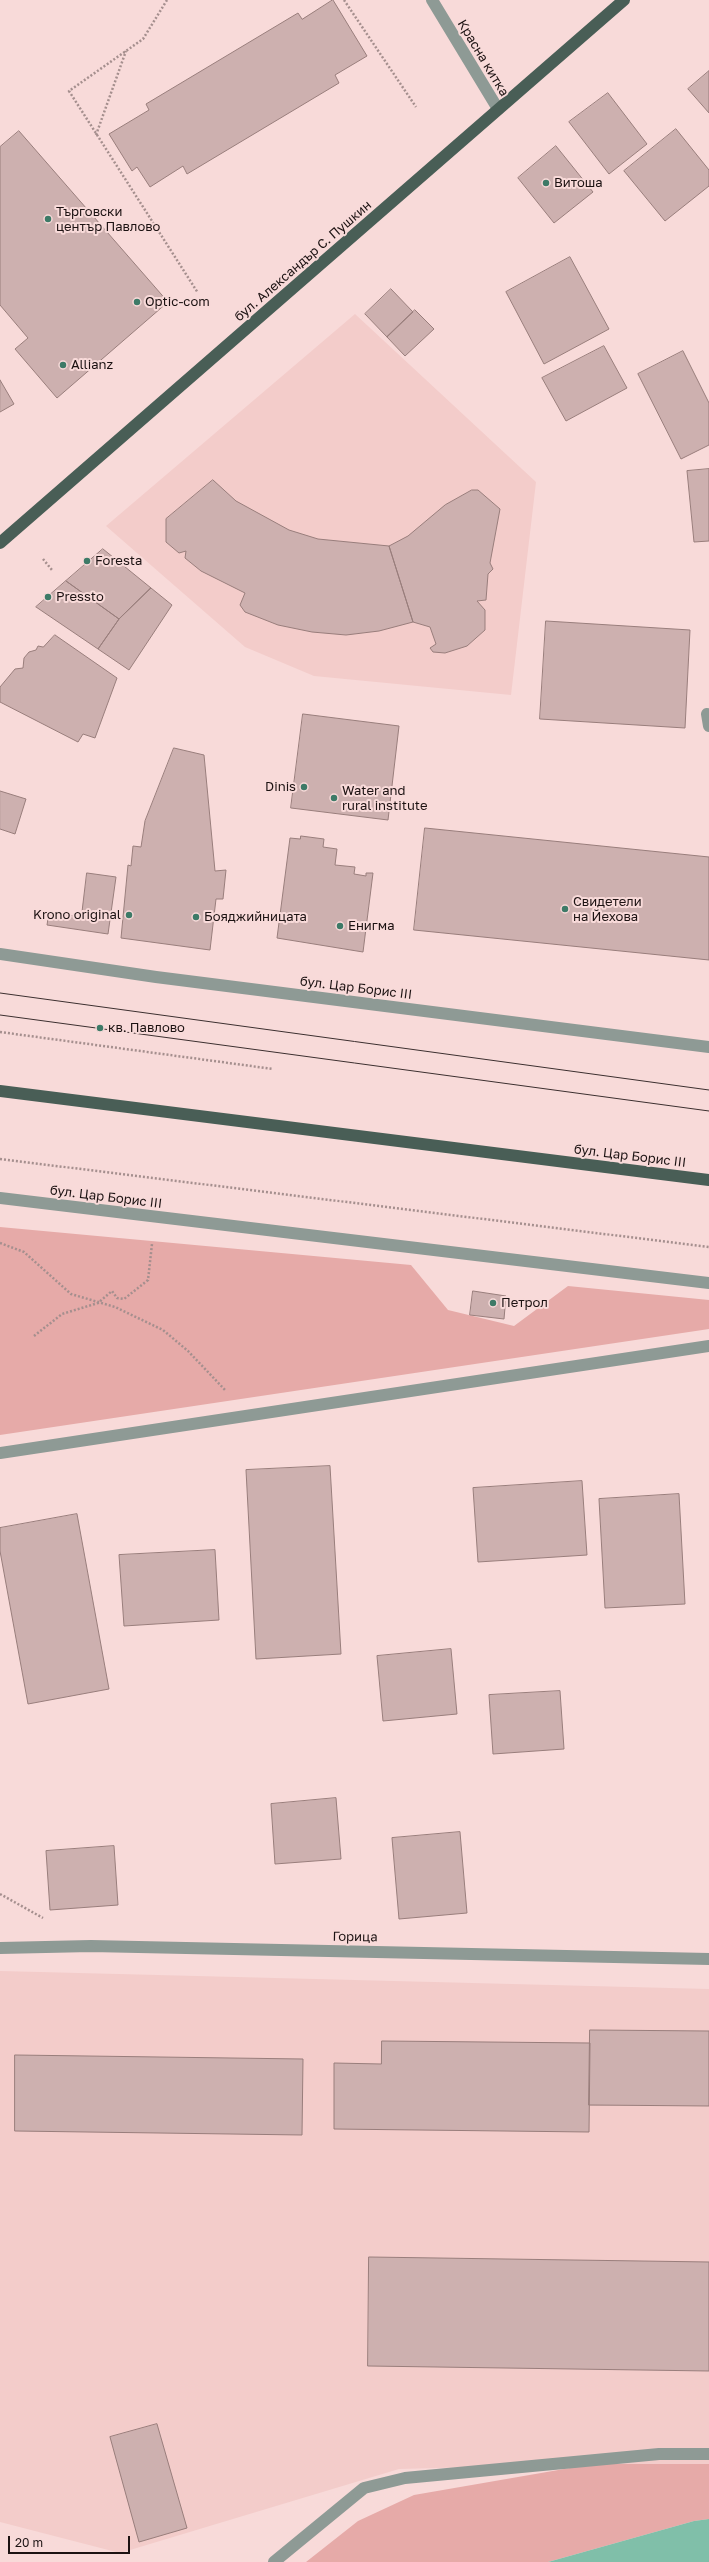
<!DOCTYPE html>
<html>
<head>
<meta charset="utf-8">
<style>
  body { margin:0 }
  #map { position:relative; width:709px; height:2562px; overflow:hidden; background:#f8dad9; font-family:"Golos Text",sans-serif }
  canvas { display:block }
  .scale { position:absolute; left:8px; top:2536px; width:122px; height:18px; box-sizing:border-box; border:2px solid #1c1212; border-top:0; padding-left:5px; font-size:12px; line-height:14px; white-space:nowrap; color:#1c1212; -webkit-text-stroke:3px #f8dad9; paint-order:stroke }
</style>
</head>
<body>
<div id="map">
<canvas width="709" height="2562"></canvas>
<div class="scale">20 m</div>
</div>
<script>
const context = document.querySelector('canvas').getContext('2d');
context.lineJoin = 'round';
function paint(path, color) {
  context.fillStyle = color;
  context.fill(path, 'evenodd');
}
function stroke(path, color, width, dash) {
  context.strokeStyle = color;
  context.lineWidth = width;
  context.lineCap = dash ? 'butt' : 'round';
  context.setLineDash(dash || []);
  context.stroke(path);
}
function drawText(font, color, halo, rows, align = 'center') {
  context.font = font + ' "Golos Text",sans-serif';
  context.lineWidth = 4;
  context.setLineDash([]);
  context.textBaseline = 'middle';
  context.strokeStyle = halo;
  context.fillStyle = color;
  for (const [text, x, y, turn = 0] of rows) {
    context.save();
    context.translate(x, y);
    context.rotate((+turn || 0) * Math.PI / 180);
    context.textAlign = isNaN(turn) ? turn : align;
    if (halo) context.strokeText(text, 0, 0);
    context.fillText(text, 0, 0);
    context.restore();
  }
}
paint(new Path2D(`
  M 355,314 L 536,482 L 511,695 L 314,676 L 245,647 L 106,526 Z
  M 0,1971 L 709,1989 L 709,2464 L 593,2464 L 399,2469 L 120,2553 L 0,2522 Z`), '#f3ccca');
paint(new Path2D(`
  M 0,1227 L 411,1265 L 448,1310 L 514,1326 L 568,1286 L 709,1300 L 709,1329 L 0,1435 Z
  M 593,2464 L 709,2464 L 709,2519 L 694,2521 L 548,2562 L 306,2562 L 358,2521 L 414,2495 Z`), '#e6aaa8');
paint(new Path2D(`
  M 709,2519 L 709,2562 L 548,2562 L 694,2521 Z`), '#80bfa9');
const building = new Path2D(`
  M 333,0 L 367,56 L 335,75 L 339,83 L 187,174 L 183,166 L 150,187 L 137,167 L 132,171 L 109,134 L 149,110 L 146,104 L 298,13 L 302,19 Z
  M 709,71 L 709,113 L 688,89 Z
  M 608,93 L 647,144 L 609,174 L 569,122 Z
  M 676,129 L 709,170 L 709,186 L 665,221 L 624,171 Z
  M 19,131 L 168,302 L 57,398 L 15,349 L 28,338 L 0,305 L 0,147 Z
  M 556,146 L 593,192 L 554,223 L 518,178 Z
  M 570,257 L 609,329 L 544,364 L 506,292 Z
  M 391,289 L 413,312 L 387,337 L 365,314 Z
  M 415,310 L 434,329 L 405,356 L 387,337 Z
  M 604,346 L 627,388 L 566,421 L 542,378 Z
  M 683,351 L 709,403 L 709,445 L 681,459 L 638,374 Z
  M 0,380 L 14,404 L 0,412 Z
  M 709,469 L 709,541 L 694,542 L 687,471 Z
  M 213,480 L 236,501 L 289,530 L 318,539 L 389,546 L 413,622 L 379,631 L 346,635 L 312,632 L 278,625 L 245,612 L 240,605 L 245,593 L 201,571 L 185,558 L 186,551 L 179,553 L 166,542 L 166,519 Z
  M 472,490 L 478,490 L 500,509 L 490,563 L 493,569 L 488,574 L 486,600 L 477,601 L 485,610 L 485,630 L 467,646 L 445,653 L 433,652 L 430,648 L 436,644 L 430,627 L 413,622 L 389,546 L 408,536 L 445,505 Z
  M 103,549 L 151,588 L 119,619 L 66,581 Z
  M 66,581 L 119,619 L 98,649 L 36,607 Z
  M 151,588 L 172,605 L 129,670 L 98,649 L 119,619 Z
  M 546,621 L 690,630 L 685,728 L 540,719 Z
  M 55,635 L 117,678 L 95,738 L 83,734 L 78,742 L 0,702 L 0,687 L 15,669 L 23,668 L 24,658 L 29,652 L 36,650 L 38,646 L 43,647 Z
  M 303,714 L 399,726 L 388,820 L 291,808 Z
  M 174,748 L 204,755 L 215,871 L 226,870 L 223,899 L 216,899 L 210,950 L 121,938 L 128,865 L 131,866 L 133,846 L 141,847 L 145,821 Z
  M 0,791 L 26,799 L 15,834 L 0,829 Z
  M 425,828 L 709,857 L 709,960 L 414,930 Z
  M 301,836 L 324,839 L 323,847 L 337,849 L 335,865 L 355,867 L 354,874 L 366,876 L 366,873 L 373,873 L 363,952 L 277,938 L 290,838 L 300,839 Z
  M 87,873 L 116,877 L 108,934 L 47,925 L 49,912 L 81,917 Z
  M 473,1291 L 506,1296 L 504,1319 L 470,1315 Z
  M 330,1466 L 341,1654 L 256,1659 L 246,1470 Z
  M 582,1481 L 587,1555 L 478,1562 L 473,1488 Z
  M 679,1494 L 685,1604 L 605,1608 L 599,1499 Z
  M 77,1514 L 109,1689 L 28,1704 L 0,1551 L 0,1528 Z
  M 215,1550 L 219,1620 L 124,1626 L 119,1555 Z
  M 451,1649 L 457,1714 L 383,1721 L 377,1656 Z
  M 560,1691 L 564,1749 L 493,1754 L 489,1695 Z
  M 336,1798 L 341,1859 L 275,1864 L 271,1804 Z
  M 460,1832 L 467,1913 L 399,1919 L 392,1838 Z
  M 114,1846 L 118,1905 L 50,1910 L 46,1851 Z
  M 590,2030 L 709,2031 L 709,2106 L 589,2105 Z
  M 382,2041 L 590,2043 L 589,2132 L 334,2129 L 334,2063 L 381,2064 Z
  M 15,2055 L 303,2059 L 302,2135 L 15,2131 Z
  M 369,2257 L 709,2262 L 709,2371 L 368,2366 Z
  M 157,2424 L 187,2528 L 139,2542 L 110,2437 Z`);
paint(building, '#cdb0af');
stroke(building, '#997e7c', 1);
stroke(new Path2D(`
  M 167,0 L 143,39 L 69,91 L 198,293
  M 344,0 L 416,107
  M 96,135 L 126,51
  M 43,559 L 52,570
  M 0,1032 L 273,1069
  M 0,1159 L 709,1247
  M 0,1243 L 24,1252 L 71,1294 L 115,1307 L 163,1330 L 188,1351 L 226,1391
  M 34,1336 L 62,1314 L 98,1303 L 112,1291 L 117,1298 L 124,1299 L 148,1280 L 152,1244
  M 0,1894 L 43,1918`), '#a58f8e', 2.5, [2, 2]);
stroke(new Path2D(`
  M 432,0 L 498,109
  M 707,714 L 709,726
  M 0,954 L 156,977 L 709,1047
  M 0,1198 L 709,1283
  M 0,1453 L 709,1346
  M 0,1948 L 91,1946 L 709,1959
  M 274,2562 L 364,2488 L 405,2478 L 659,2454 L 709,2454`), '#8e9a95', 12);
stroke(new Path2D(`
  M 0,543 L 624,0
  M 0,1091 L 709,1180`), '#495e56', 12);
stroke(new Path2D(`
  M 0,993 L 709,1090
  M 0,1015 L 709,1111`), '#3c2f2f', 1);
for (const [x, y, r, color] of [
  [546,183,4,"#3d7a67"],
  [48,219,4,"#3d7a67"],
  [137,302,4,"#3d7a67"],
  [63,365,4,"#3d7a67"],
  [87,561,4,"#3d7a67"],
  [48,597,4,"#3d7a67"],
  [304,787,4,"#3d7a67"],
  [334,798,4,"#3d7a67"],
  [565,909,4,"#3d7a67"],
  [129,915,4,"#3d7a67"],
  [196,917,4,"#3d7a67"],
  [340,926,4,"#3d7a67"],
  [100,1028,4,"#3d7a67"],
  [493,1303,4,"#3d7a67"]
]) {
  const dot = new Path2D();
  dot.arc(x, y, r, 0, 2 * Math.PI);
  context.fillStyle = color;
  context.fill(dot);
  stroke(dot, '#f8dad9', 1.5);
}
drawText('13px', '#1c1212', '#f8dad9', [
  ["Красна китка",483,58,59],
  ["бул. Александър С. Пушкин",303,261,-41],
  ["бул. Цар Борис III",356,988,7],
  ["бул. Цар Борис III",630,1156,7],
  ["бул. Цар Борис III",106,1197,7],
  ["Горица",355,1937,1]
]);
drawText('13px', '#1c1212', '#f8dad9', [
  ["Витоша",554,183],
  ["Търговски",56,212],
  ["център Павлово",56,227],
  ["Optic-com",145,302],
  ["Allianz",71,365],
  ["Foresta",95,561],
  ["Pressto",56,597],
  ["Dinis",296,787,"right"],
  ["Water and",342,791],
  ["rural institute",342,806],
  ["Свидетели",573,902],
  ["на Йехова",573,917],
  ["Krono original",121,915,"right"],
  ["Бояджийницата",204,917],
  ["Енигма",348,926],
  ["кв. Павлово",108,1028],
  ["Петрол",501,1303]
], 'left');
</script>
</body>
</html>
